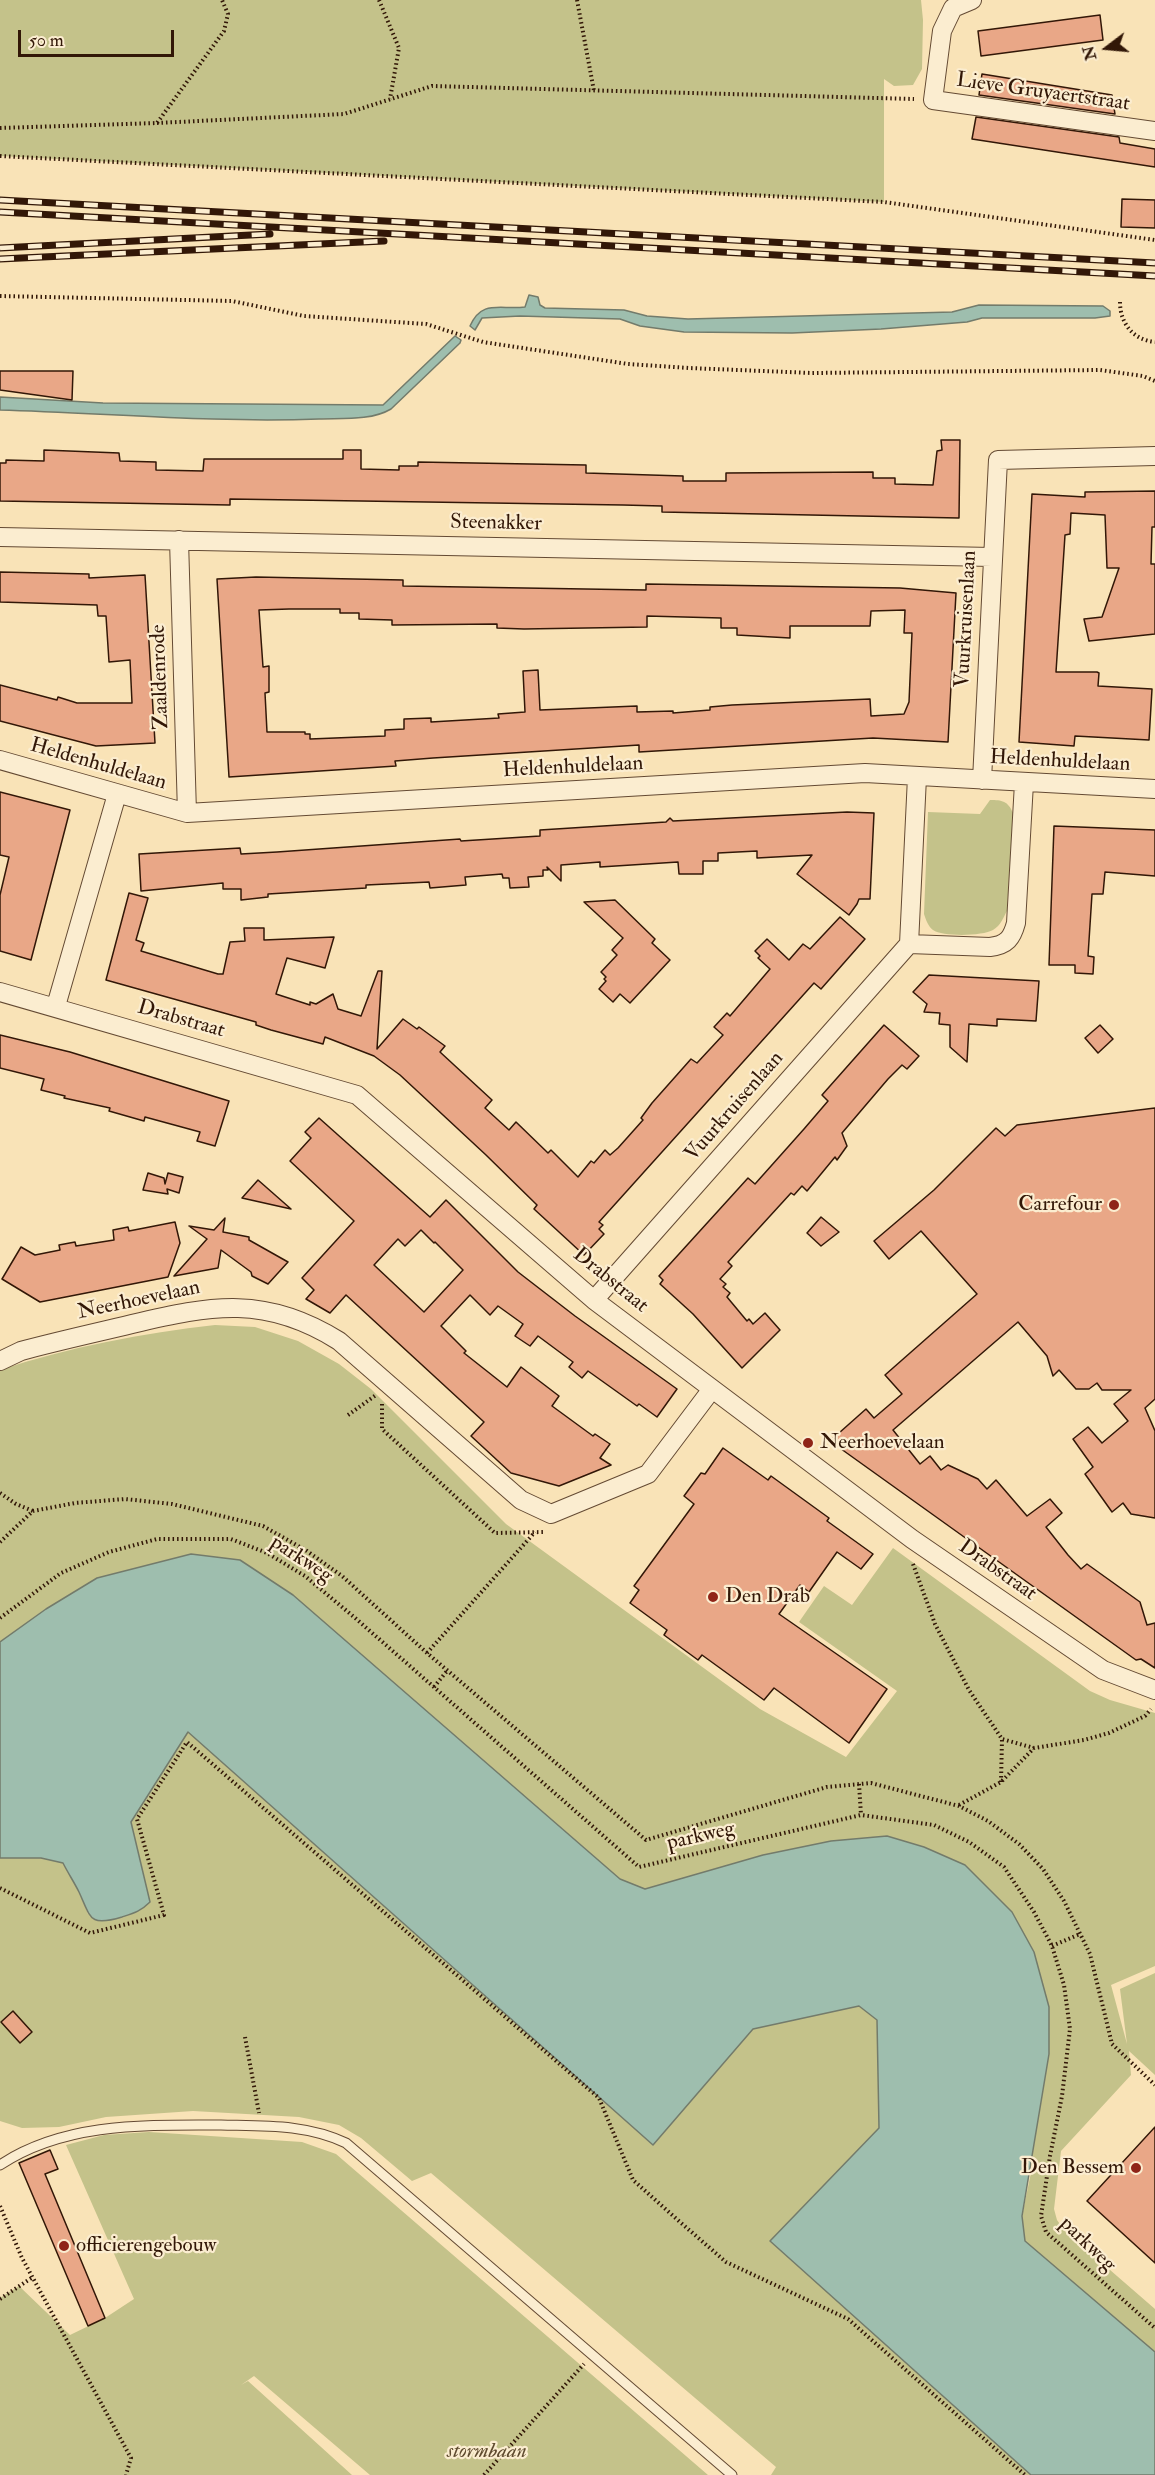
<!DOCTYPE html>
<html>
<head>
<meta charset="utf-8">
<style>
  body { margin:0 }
  #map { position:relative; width:1155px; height:2475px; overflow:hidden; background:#f9e3b7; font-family:"IM FELL Double Pica",serif }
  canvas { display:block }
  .north { position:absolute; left:1077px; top:18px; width:60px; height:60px; -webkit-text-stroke:4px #fbedd0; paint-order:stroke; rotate:254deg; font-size:16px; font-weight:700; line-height:24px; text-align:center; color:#321707 }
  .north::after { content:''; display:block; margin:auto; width:21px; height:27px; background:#321707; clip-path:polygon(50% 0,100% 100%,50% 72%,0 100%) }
  .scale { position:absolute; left:18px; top:30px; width:156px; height:27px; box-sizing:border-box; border:3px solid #321707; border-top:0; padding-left:8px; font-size:18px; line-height:21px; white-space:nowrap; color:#321707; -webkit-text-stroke:4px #fbedd0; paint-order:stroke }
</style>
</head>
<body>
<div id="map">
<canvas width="1155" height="2475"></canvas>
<div class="north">N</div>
<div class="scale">50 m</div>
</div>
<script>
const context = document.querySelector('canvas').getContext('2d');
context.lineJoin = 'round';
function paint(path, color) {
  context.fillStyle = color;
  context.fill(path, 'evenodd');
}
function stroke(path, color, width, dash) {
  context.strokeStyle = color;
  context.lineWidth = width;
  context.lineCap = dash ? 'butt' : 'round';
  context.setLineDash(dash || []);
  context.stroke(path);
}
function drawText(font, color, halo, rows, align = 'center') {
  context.font = font + ' "IM FELL Double Pica",serif';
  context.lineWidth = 4.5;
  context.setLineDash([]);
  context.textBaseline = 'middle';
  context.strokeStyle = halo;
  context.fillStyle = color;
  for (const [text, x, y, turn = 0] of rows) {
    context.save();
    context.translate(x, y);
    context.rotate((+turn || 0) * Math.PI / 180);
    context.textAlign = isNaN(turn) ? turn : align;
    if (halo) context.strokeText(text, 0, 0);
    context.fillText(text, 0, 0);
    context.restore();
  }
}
paint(new Path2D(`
  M 0,0 L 921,0 L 923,20 L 922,69 L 913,85 L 894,86 L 884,79 L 884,202 L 0,156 Z
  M 990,800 C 1002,800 1008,801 1013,813 L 1007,911 C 1003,918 1001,925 993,930 C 983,936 943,937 933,930 C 928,926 926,920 924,914 L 928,812 L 980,814 Z
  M 215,1325 L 255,1327 L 298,1341 L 339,1364 L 371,1389 L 506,1524 L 760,1709 L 846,1757 L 897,1691 L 799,1622 L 824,1586 L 852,1605 L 893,1548 L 1090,1691 L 1110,1700 L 1155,1713 L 1155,1966 L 1111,1985 L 1127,2044 L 1120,1989 L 1155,1973 L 1155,2075 L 1129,2051 L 1131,2075 L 1061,2151 L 1054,2209 L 1057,2220 L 1064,2230 L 1155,2309 L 1155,2352 L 1025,2241 L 1022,2216 L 1033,2163 L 887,1836 L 831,1841 L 763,1855 L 645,1889 L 620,1879 L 293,1595 L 191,1554 L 97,1578 L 46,1609 L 0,1642 L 0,1370 C 69,1347 143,1333 215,1325 Z
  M 188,1732 L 653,2145 L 753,2029 L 859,2006 L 877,2020 L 879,2128 L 770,2241 L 1031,2475 L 771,2475 L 776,2467 L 431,2173 L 412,2181 L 361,2138 L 339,2125 L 299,2117 L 193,2111 L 106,2117 L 59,2127 L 22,2128 L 0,2121 L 0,1858 L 41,1858 L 63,1863 L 79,1892 L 88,1914 L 150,1902 L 131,1822 Z
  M 149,2132 L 302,2142 L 336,2154 L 708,2475 L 370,2475 L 254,2376 L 241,2385 L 248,2381 L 352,2475 L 0,2475 L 0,2298 L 19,2286 L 70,2335 L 105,2318 L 134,2299 L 66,2145 L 104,2135 Z`), '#c4c28a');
const water = new Path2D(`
  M 529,295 L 538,297 L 540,305 L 545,308 L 624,310 L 647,316 L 688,319 L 952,312 L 979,305 L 1103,306 L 1110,311 L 1110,316 L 1095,318 L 982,318 L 967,322 L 881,329 L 792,333 L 684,332 L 640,326 L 620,319 L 520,316 L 482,318 L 475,330 L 470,326 C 482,299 500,310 525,307 Z
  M 455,336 L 461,340 L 460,343 L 391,409 C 371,421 341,418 319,419 C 213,423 106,413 0,410 L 0,397 L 103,403 L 383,405 Z
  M 191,1554 L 240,1560 L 293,1595 L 620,1879 L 645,1889 L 763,1855 L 831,1841 L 887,1836 L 924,1847 L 965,1865 L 1012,1912 L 1034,1952 L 1049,2007 L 1049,2054 L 1022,2216 L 1025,2241 L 1155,2352 L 1155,2475 L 1031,2475 L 770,2241 L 879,2128 L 877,2020 L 859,2006 L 753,2029 L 653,2145 L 188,1732 L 131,1822 L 150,1902 C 141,1911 134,1913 122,1917 C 89,1927 91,1918 79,1892 C 74,1882 68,1873 63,1863 L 41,1858 L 0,1858 L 0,1642 L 46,1609 L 97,1578 Z`);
paint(water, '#9ebeae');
stroke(water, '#737b6b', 1.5);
const building = new Path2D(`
  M 1100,15 L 1103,40 L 981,56 L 978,31 Z
  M 982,74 L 1112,95 L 1115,114 L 979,95 Z
  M 976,117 L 1119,137 L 1120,143 L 1155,149 L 1155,167 L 972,139 Z
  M 1122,199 L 1155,200 L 1155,228 L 1121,227 Z
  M 0,371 L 73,371 L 72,400 L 0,390 Z
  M 941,440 L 960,440 L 959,518 L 662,512 L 662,506 L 623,505 L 230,499 L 230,505 L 0,501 L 0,463 L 6,463 L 6,460 L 44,461 L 44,450 L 119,453 L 120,461 L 156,462 L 156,470 L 203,471 L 204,459 L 343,459 L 343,450 L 361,450 L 361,469 L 399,470 L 399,466 L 418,466 L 418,462 L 586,465 L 586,473 L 683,476 L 683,481 L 726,481 L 726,473 L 873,472 L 873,478 L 895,478 L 895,484 L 933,485 L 937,451 L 942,450 Z
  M 1155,491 L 1155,527 L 1152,527 L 1151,564 L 1155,564 L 1155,634 L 1089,641 L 1084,619 L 1102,617 L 1119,568 L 1107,568 L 1105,515 L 1071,513 L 1070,534 L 1065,535 L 1056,672 L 1097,672 L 1099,673 L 1098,686 L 1152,689 L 1149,740 L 1075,736 L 1074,746 L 1019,742 L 1032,494 L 1085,497 L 1085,492 Z
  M 0,572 L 89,574 L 89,578 L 145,575 L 155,743 L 96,746 L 0,721 L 0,685 L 57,700 L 58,697 L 77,703 L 132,703 L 130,660 L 109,662 L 106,616 L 98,616 L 97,605 L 0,602 Z
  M 256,577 L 403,580 L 403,586 L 646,590 L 646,584 L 900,588 L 956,593 L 948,742 L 873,738 L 639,752 L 639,745 L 433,758 L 395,761 L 396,766 L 229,777 L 217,579 ZM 289,609 L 340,609 L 340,613 L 359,613 L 359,619 L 392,620 L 392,625 L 497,624 L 497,628 L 524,629 L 647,627 L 647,616 L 721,618 L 721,628 L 737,628 L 737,635 L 790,638 L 790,626 L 870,626 L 871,611 L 905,610 L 904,633 L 912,633 L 909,702 L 904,714 L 871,716 L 870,699 L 732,705 L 710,707 L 710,710 L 673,713 L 673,711 L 637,712 L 637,706 L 540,710 L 538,670 L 523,671 L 525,712 L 498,714 L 499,718 L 431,722 L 431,718 L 404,719 L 404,729 L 385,730 L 385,736 L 310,739 L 310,734 L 305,734 L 305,732 L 267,732 L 265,693 L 269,692 L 269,666 L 263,667 L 259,610 Z
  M 0,792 L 70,810 L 31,960 L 0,951 L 0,895 L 9,857 L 0,855 Z
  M 847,812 L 874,813 L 870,899 L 859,899 L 857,904 L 849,915 L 797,874 L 812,855 L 757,858 L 757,851 L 718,853 L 718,861 L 703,861 L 703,874 L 679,874 L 678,862 L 600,867 L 600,862 L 561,865 L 561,881 L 547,867 L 548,870 L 543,870 L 543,876 L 528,877 L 529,887 L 510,888 L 509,878 L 503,878 L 502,874 L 465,877 L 466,885 L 430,888 L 429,882 L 366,885 L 366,888 L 268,894 L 268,897 L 241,900 L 241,889 L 223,889 L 223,883 L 141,891 L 139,854 L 240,848 L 241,854 L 277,852 L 460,839 L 461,841 L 540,836 L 540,830 L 666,822 L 670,818 L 673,821 Z
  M 1054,826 L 1155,830 L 1155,876 L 1105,872 L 1103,894 L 1092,894 L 1088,956 L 1094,957 L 1093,974 L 1075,973 L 1075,965 L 1049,965 Z
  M 129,893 L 148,898 L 136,940 L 144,943 L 141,951 L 218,974 L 223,974 L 230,942 L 245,941 L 244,928 L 264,928 L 264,940 L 334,937 L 325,968 L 287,958 L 276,994 L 310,1005 L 310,1002 L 316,1004 L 333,994 L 338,1009 L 361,1016 L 378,971 L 382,971 L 377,1049 L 403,1019 L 417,1029 L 419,1027 L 445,1046 L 440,1052 L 492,1100 L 485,1108 L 509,1130 L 516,1122 L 548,1153 L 551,1150 L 578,1177 L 591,1161 L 594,1163 L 605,1150 L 610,1155 L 618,1148 L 643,1120 L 641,1118 L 652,1103 L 691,1059 L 697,1063 L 723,1035 L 714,1027 L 727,1013 L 730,1016 L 770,969 L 758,958 L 760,956 L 755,951 L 767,939 L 789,960 L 803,944 L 810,949 L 840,917 L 865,939 L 821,989 L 814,983 L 599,1222 L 603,1225 L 599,1229 L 604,1234 L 584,1255 L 534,1209 L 537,1205 L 486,1155 L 400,1075 L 374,1056 L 325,1037 L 323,1044 L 271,1030 L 256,1025 L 256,1022 L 106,980 Z
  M 615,900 L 655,939 L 652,943 L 670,960 L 630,1003 L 620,994 L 613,1002 L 599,989 L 606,981 L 604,979 L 606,977 L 601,972 L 617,955 L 612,950 L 623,938 L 584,902 Z
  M 929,975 L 1039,981 L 1036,1021 L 997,1019 L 997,1026 L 969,1024 L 967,1062 L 950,1047 L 950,1025 L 939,1024 L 940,1013 L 924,1012 L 927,1004 L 913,992 Z
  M 884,1025 L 919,1056 L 907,1069 L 902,1065 L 888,1079 L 842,1133 L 847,1146 L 837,1160 L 835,1157 L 807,1191 L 802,1186 L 794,1195 L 791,1193 L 728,1262 L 732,1266 L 720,1279 L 726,1284 L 723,1287 L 730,1293 L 727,1297 L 747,1321 L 749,1319 L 753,1324 L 765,1313 L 780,1330 L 742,1368 L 693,1314 L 660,1284 L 663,1280 L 659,1276 L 748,1178 L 755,1184 L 804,1129 L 828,1101 L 822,1095 Z
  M 1100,1025 L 1113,1039 L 1098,1053 L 1085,1038 Z
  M 0,1035 L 70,1052 L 229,1101 L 215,1146 L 197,1141 L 200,1132 L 145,1117 L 144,1121 L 109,1111 L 110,1108 L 64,1098 L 65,1096 L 41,1090 L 44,1079 L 0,1068 Z
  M 1155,1108 L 1155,1399 L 1145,1408 L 1155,1431 L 1155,1518 L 1131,1514 L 1123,1503 L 1112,1512 L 1085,1474 L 1093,1467 L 1073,1439 L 1088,1427 L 1102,1443 L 1128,1421 L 1114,1404 L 1131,1390 L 1102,1390 L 1097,1383 L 1089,1389 L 1076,1389 L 1059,1370 L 1053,1376 L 1047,1356 L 1018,1322 L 893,1430 L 920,1464 L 930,1456 L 941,1470 L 948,1465 L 978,1479 L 987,1489 L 996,1480 L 1027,1516 L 1050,1499 L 1062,1513 L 1046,1527 L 1068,1555 L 1081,1569 L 1087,1564 L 1140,1602 L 1147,1625 L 1155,1623 L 1155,1668 L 1141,1659 L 1136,1660 L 830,1441 L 866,1409 L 874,1418 L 902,1394 L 885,1375 L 977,1294 L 921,1231 L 889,1259 L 874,1241 L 934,1190 L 996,1128 L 1005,1136 L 1017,1125 Z
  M 319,1118 L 430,1217 L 446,1200 L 518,1272 L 575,1316 L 677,1389 L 657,1417 L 639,1404 L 637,1406 L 588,1371 L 582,1378 L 569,1367 L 573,1362 L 538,1336 L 530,1346 L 515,1336 L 523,1324 L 498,1306 L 490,1315 L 470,1295 L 441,1326 L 466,1351 L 464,1353 L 507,1387 L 521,1367 L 559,1396 L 552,1406 L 593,1436 L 595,1434 L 610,1444 L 600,1458 L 611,1465 L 559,1486 L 511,1473 L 471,1436 L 484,1422 L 346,1295 L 330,1313 L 306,1299 L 314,1290 L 302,1278 L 354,1221 L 290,1161 L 311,1138 L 305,1132 ZM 421,1230 L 434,1243 L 435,1242 L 463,1270 L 424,1312 L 374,1265 L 398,1239 L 405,1246 Z
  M 148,1173 L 164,1178 L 165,1184 L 168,1173 L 183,1177 L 179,1193 L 167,1189 L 168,1194 L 143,1190 Z
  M 258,1180 L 291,1209 L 242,1198 Z
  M 821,1217 L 839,1232 L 821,1246 L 807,1233 Z
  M 225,1218 L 223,1232 L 249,1237 L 249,1240 L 288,1262 L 268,1284 L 252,1276 L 251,1272 L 221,1250 L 218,1268 L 174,1276 L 207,1239 L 189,1226 L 214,1230 Z
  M 175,1222 L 180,1243 L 168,1277 L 40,1302 L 2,1279 L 21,1247 L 35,1255 L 60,1250 L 59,1245 L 75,1242 L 76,1246 L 114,1240 L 113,1230 L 128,1227 L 129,1231 Z
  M 723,1448 L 768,1480 L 771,1476 L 829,1518 L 827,1521 L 873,1554 L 861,1569 L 837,1552 L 809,1592 L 800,1585 L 779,1614 L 887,1689 L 849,1743 L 774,1688 L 764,1700 L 702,1655 L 698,1660 L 664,1635 L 667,1630 L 630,1603 L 639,1590 L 634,1586 L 694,1504 L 684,1496 L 701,1473 L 705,1474 Z
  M 13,2011 L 32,2032 L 20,2043 L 1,2022 Z
  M 1155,2127 L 1155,2263 L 1087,2201 Z
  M 50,2150 L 58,2169 L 45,2174 L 105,2318 L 88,2326 L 19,2163 Z`);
paint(building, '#e9a787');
stroke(building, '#321707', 1.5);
const service = new Path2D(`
  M 0,2165 C 65,2122 146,2125 221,2125 C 264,2126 306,2124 346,2143 L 732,2475`);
const minor = new Path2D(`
  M 972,0 L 953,8 L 942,31 L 933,100 L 1155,131
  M 0,537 L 992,557
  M 179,540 L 187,813
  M 0,760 L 187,813 L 865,773 L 1155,789
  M 982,780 L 998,460 L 1155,456
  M 909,944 L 990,947 C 1007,945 1012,938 1016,923 L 1024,783
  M 0,992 L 357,1095 L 594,1300 L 912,1539 L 1103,1670 L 1155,1690
  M 56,1006 L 117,794
  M 594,1300 L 909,944 L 917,777
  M 0,1361 L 21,1351 C 58,1341 95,1333 132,1324 C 212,1305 266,1295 339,1341 L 521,1500 L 551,1514 L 648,1474 L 712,1389`);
stroke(service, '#644a33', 11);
stroke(minor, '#644a33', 20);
stroke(new Path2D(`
  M 379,0 L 399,48 L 390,99
  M 577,0 L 594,91
  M 157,123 L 344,114 L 432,86 L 914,99
  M 0,128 L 157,123 L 224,31 L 228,14 L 222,0
  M 0,156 L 884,202 L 1155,240
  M 0,296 L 232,301 L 304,316 L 426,324 L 483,342 L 628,364 L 689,368 L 812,373 L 1100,370 L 1143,376 L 1155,381
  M 1120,302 C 1120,323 1133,340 1155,342
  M 382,1404 L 382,1429 L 495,1533 L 543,1532
  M 348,1415 L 376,1395
  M 0,1493 L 16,1504 L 33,1511
  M 0,1542 L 33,1511 L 75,1503 L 125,1499 L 172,1504 L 263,1526 L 307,1551 L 342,1576 L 427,1653 L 646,1840 L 827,1787 L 871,1783 L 959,1806 L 988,1821 L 1019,1844 L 1043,1869 L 1064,1901 L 1090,1954 L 1112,2044 L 1155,2085
  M 913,1564 L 935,1624 L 969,1690 L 1002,1739 L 1034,1748
  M 0,1618 L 61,1573 L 109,1552 L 157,1539 L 231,1539 L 267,1553 L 305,1576 L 354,1617 L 639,1867 L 861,1815 L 934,1825 L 969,1842 L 1004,1867 L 1034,1912 L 1052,1946 L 1064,1985 L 1070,2029 L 1062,2096 L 1050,2156 L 1041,2216 L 1046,2232 L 1155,2328
  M 427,1653 L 535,1532
  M 434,1687 L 447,1671
  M 1001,1782 L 1002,1739
  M 859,1784 L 861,1815
  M 959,1805 L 1001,1782 L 1034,1748 L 1084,1740 L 1109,1733 L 1145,1716 L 1151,1709
  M 0,1888 L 90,1933 L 164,1915 L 137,1819 L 187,1742 L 599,2098 L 633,2180 L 680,2222 L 726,2262 L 848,2319 L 1025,2475
  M 1052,1946 L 1080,1934
  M 245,2037 L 259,2113
  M 0,2206 L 22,2258 L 131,2458 L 126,2475
  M 0,2299 L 33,2277
  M 484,2475 L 584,2364`), '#321707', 4, [1.5, 3]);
stroke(service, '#fbedd0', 9);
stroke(minor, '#fbedd0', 18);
const rail = new Path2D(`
  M 0,200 L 1155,263
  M 0,212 L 1155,276
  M 0,248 L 270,234
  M 0,259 L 384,241`);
stroke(rail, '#321707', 7);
stroke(rail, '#fbedd0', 4.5, [14]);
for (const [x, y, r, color] of [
  [1114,1205,6,"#8f2418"],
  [808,1443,6,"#8f2418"],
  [713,1597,6,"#8f2418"],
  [1136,2168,6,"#8f2418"],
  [64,2246,6,"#8f2418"]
]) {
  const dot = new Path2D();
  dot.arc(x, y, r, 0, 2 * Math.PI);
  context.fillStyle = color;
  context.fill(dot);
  stroke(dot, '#fbedd0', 2);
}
drawText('21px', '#321707', '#fbedd0', [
  ["Lieve Gruyaertstraat",1043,93,8],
  ["Steenakker",496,524,1],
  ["Vuurkruisenlaan",967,619,-87],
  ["Zaaldenrode",161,677,-92],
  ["Heldenhuldelaan",1060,762,3],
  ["Heldenhuldelaan",98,765,16],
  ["Heldenhuldelaan",573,768,-3],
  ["Drabstraat",181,1020,16],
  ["Vuurkruisenlaan",735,1107,-49],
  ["Drabstraat",610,1281,39],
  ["Neerhoevelaan",139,1301,-12],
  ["parkweg",301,1560,33],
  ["Drabstraat",997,1571,35],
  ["parkweg",701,1837,-13],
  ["parkweg",1087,2245,44]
]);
drawText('21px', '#321707', '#fbedd0', [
  ["Carrefour",1102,1205,"right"],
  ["Neerhoevelaan",820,1443],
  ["Den Drab",725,1597],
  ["Den Bessem",1124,2168,"right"],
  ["officierengebouw",76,2246]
], 'left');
drawText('italic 21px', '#5e4a2e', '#fbedd0', [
  ["stormbaan",487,2452]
]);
</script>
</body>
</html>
